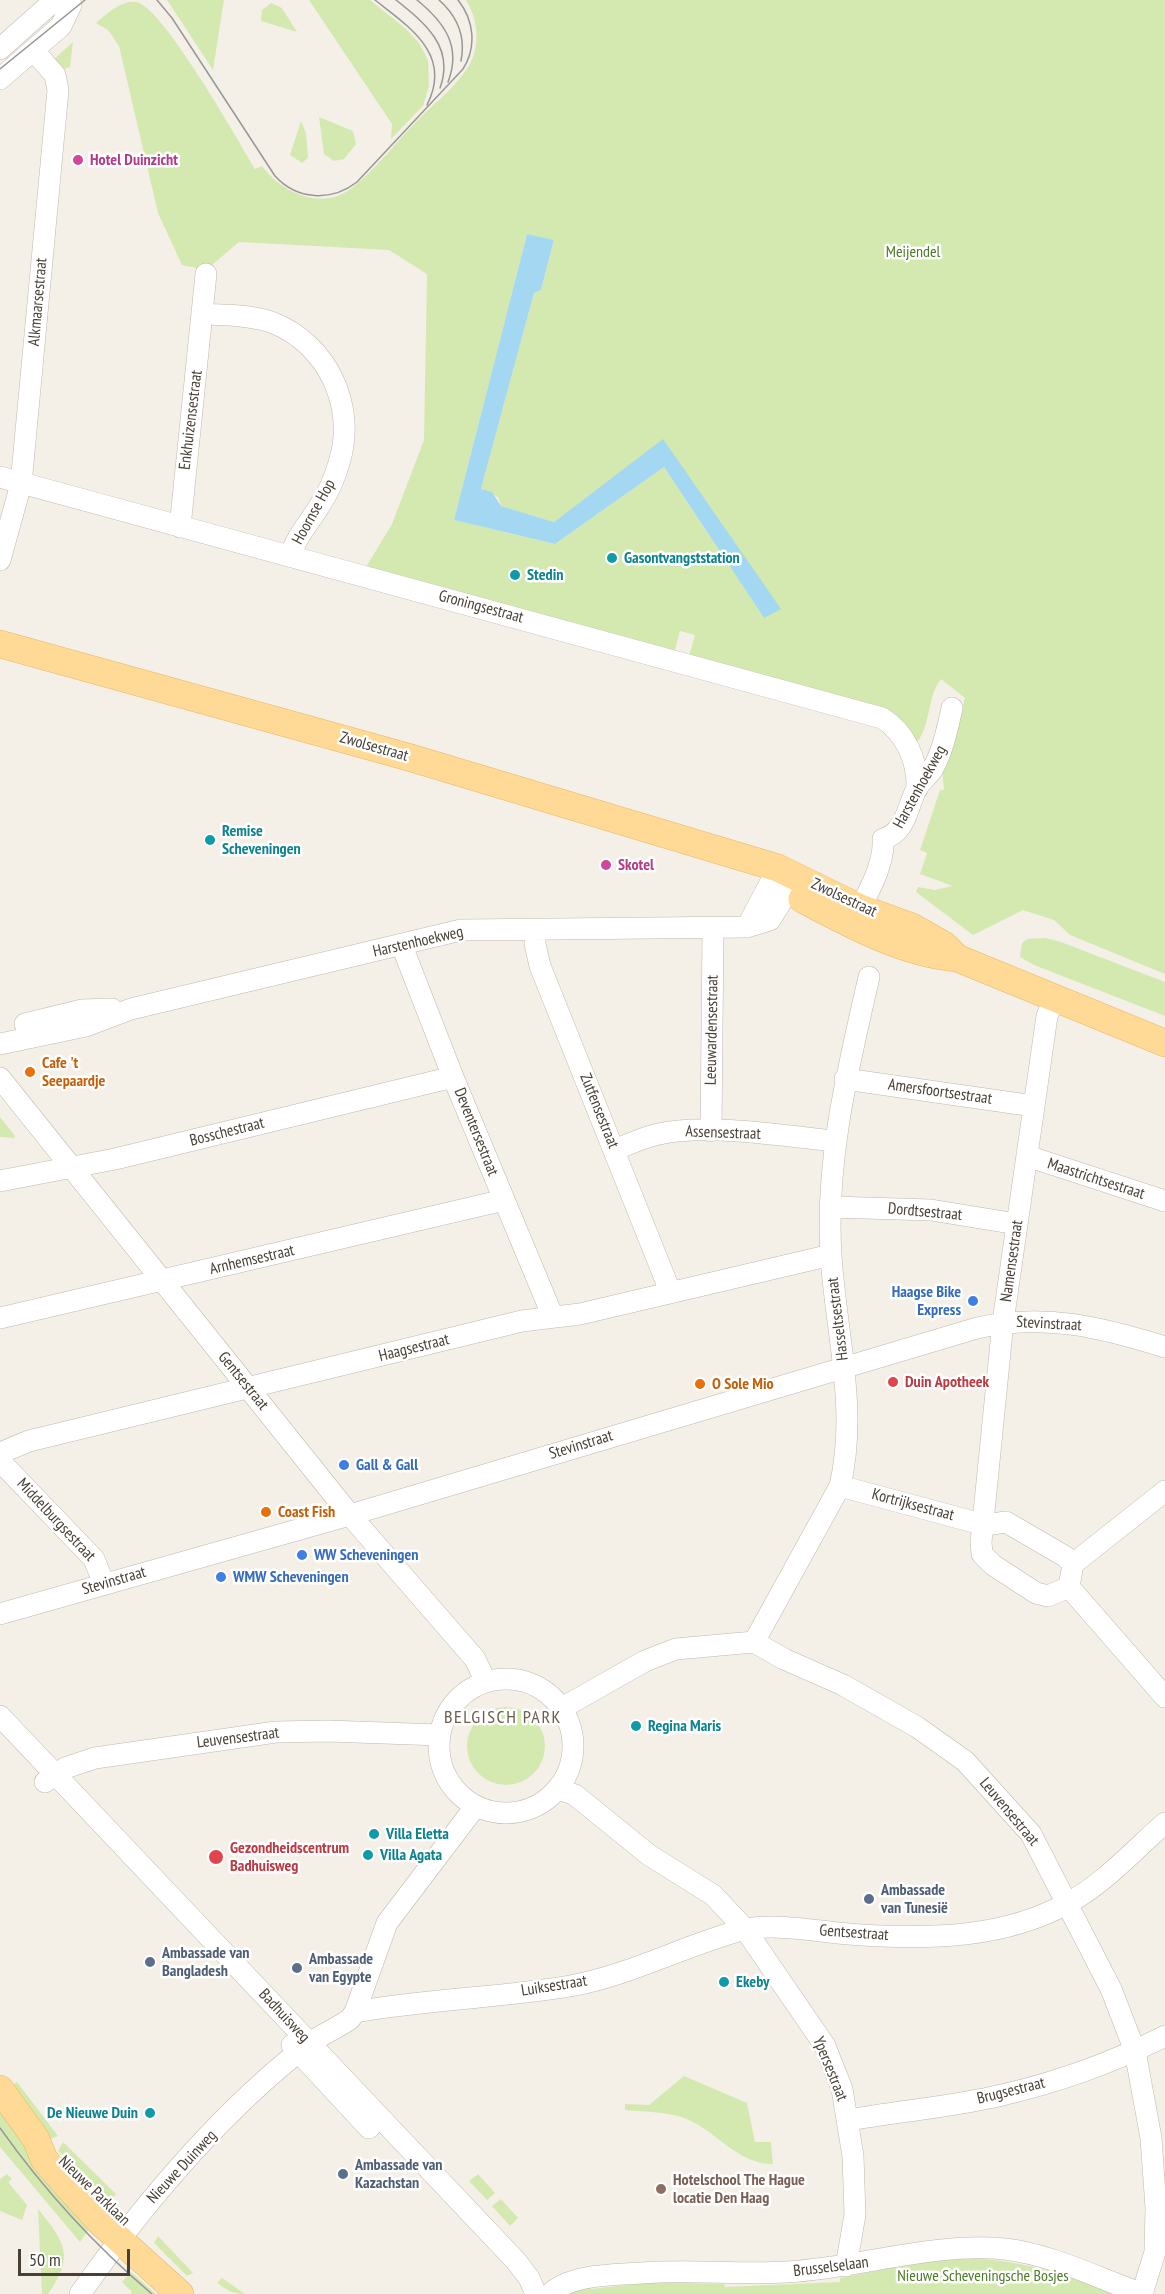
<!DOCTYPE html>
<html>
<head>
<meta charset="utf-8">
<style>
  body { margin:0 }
  #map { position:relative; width:1165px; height:2294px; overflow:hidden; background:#f4f0e8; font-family:"PT Sans Narrow",sans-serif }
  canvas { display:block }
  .scale { position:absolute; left:18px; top:2249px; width:112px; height:27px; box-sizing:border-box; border:3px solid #484036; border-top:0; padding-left:8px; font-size:18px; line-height:21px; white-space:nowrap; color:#484036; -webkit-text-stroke:4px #fff; paint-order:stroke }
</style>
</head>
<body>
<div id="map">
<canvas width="1165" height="2294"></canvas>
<div class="scale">50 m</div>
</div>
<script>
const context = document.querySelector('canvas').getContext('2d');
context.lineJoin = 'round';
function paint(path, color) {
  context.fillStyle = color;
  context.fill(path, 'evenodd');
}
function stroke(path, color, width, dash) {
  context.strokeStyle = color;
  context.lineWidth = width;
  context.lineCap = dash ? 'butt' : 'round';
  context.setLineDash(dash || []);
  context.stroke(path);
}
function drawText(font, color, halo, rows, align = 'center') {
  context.font = font + ' "PT Sans Narrow",sans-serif';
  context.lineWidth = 5;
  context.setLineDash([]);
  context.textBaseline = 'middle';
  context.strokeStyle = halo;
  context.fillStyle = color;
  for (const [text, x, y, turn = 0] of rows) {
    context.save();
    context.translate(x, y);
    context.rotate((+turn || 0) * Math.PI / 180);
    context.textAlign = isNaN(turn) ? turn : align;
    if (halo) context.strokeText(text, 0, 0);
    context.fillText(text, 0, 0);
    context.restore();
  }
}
paint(new Path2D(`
  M 167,0 L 224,0 L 213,70 Z
  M 309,0 L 370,0 L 406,29 L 419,43 L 428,60 L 429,86 L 423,106 L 391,139 L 392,124 Z
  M 466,0 L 1165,0 L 1165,974 L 1070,935 L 1054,920 L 1023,910 L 973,935 L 916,892 L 918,887 L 935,890 L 953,886 L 920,874 L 927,853 L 920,850 L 940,790 L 944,790 L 942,769 L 957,729 L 965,698 L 941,679 C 926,698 932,727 914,746 L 893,719 L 689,656 L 695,635 L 680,631 L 674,653 L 366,567 L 392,524 L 424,440 L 427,274 L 389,250 L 239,242 L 206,270 L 182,265 L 158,213 L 119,46 L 108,30 L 96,23 C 107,14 121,0 136,2 C 161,4 239,142 255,169 L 262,166 C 282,193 323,212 353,187 C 376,169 395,143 416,122 C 434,103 464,81 473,57 C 480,38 476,16 466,0 ZM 527,234 L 554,241 L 541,290 L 534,293 L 481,489 L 498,497 L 501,506 L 554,522 L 663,440 L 702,499 L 764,618 L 664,467 L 555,544 L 454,520 Z
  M 271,3 L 282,8 L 297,32 L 261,21 L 262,10 Z
  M 73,42 L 70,67 L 61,70 L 53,60 Z
  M 319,117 L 353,131 L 356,144 L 344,159 L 334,161 L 324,154 Z
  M 301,121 L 306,133 L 308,158 L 302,163 L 290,155 Z
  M 1045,938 L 1061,942 L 1165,982 L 1165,1016 L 1034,965 L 1020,957 L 1022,943 L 1027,939 Z
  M 0,1117 L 15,1136 L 14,1138 L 0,1137 Z
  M467 1746a39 39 0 1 1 78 0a39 39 0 1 1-78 0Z
  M 684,2076 L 747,2103 L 755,2142 L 771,2142 L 773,2164 C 738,2164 718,2133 689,2120 C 669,2111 645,2112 625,2110 L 625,2104 L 649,2105 Z
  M 17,2082 L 58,2136 L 48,2140 L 13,2085 Z
  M 0,2105 L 89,2229 L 80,2242 L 0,2147 Z
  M 63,2142 L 116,2194 L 110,2202 L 58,2151 Z
  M 7,2174 L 12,2179 L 8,2182 L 27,2205 L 22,2220 L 0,2211 L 0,2179 Z
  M 478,2174 L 495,2193 L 487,2200 L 469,2181 Z
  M 501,2199 L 518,2218 L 510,2226 L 492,2206 Z
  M 38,2209 C 65,2242 75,2256 48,2294 L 42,2294 Z
  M 158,2236 L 193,2273 L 187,2276 L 154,2243 Z
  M 970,2258 C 1025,2261 1066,2274 1117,2294 L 568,2294 L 590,2284 L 591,2289 L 652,2282 L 724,2284 L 725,2287 L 840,2282 L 840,2278 L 922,2262 Z
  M 131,2272 L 156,2294 L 131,2294 L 132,2292 L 122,2282 Z
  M 222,2278 L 245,2294 C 232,2294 227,2290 217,2283 Z`), '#d3e9b0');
paint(new Path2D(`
  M 527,234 L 554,240 L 541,290 L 534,293 L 481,489 L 492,492 L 501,506 L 554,522 L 663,439 L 781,609 L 764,618 L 664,467 L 555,544 L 454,520 Z`), '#a4d7f1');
const minor = new Path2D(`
  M 0,49 L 55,0
  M 0,79 L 61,26 L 71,5 L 69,0
  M 203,314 C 225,315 250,315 271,322 C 327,343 357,406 339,463 C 335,477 328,493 320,505 C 311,521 295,537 291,556
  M 0,477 L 882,718 C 906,733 918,761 917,789
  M 180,527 L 206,274
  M 0,560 L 21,484 L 58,90 L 55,75 L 33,50
  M 853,922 C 865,898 885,866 883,839 C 907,832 907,806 917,788 C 921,781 928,776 932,770 C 943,751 947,730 952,708
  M 747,927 L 778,868
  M 535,929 L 535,944 L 540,966 L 670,1291
  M 402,946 L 453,1077 L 553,1317
  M 1054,999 L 1047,1016 L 1003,1322 L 981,1542 L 982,1554 L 993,1565 L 1036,1593 L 1048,1596 L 1069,1587
  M 25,1024 L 82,1010 L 112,1009
  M 0,1044 L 86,1026 L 131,1009 L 461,930 L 747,927 L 770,920 L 797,876
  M 0,1078 L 350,1515 L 475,1659 L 486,1682
  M 845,1079 L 1034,1106
  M 711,1131 L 713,929
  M 615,1150 C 629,1144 644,1137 659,1134 C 704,1123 787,1136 834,1141
  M 1027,1156 L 1165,1201
  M 0,1181 L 115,1159 L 453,1077
  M 832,1207 L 931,1210 L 1017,1224
  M 0,1318 L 504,1200
  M 0,1453 L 29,1441 L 522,1321 L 580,1314 L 831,1255
  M 0,1461 L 94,1559 L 104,1584
  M 840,1486 L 985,1525 L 1006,1522 L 1066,1557 L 1073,1564 L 1069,1587 L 1165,1697
  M 1073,1564 L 1165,1491
  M 0,1614 L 350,1515 L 977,1328 C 1045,1313 1101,1327 1165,1347
  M 754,1642 L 840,1486 C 858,1409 836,1333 831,1256 C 825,1160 848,1069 869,977
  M439 1746a67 67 0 1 1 134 0a67 67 0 1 1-134 0Z
  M 562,1708 L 645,1661 L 676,1649 L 754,1642 L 784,1659 L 843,1685 L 917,1727 L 965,1761 L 1031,1834 L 1111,1989 L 1135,2051 L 1151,2138 L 1156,2208 L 1155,2252 L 1142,2294
  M 0,1716 L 516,2261 L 529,2278 L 536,2294
  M 45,1782 L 65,1768 L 95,1758 L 276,1732 L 328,1731 L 439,1735
  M 559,1789 L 575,1795 L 649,1855 L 713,1895 L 745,1929 C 785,1923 823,1933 862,1935 C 932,1939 1003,1938 1066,1904 C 1103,1885 1134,1850 1165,1823
  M 355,2012 C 426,1999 499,1998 570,1986 C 631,1975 685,1945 745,1929 L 825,2046 L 842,2089 L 853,2156 L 855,2215 L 846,2266
  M 292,2045 L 369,2128
  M 849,2120 C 899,2111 953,2107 1002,2095 C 1058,2082 1114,2062 1165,2036
  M 80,2294 C 144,2203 219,2114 307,2045 C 320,2035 336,2029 350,2019 L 355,2012 L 387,1923 L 475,1807
  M 550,2294 C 570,2274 614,2275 641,2273 C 690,2269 739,2275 787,2272 C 860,2268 931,2242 1005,2249 C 1054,2255 1097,2278 1143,2294`);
const major = new Path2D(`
  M 0,644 L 408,757 L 778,868 L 860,908 L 912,927 L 944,945 L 957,958
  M 802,899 C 849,924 904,954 957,958 L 1165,1043
  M 0,2089 L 36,2139 L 44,2159 L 62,2180 L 98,2220 L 180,2294`);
stroke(minor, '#c0b7aa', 22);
stroke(major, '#e6b664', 28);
stroke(minor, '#fff', 21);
stroke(major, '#ffda96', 27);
stroke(new Path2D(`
  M 157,0 L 172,18 L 275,176 C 297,200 331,202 357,182 L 463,69 C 477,47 474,20 458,0
  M 375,0 C 409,27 453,54 427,105
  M 396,0 C 425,23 455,47 440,88
  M 417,0 C 444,22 462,46 448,82
  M 439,0 C 457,16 466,36 461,61
  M 0,69 L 85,0
  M 0,2128 C 44,2190 94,2245 152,2294`), '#979797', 1.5);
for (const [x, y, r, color] of [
  [78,160,6,"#d1479c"],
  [612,558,6,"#0f9aa8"],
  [515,575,6,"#0f9aa8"],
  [210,840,6,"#0f9aa8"],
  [606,865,6,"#d1479c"],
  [30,1072,6,"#e8710a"],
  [973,1301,6,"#3f7fe0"],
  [893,1382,6,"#e0444e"],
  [700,1384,6,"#e8710a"],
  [344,1465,6,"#3f7fe0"],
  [266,1512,6,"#e8710a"],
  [302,1555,6,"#3f7fe0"],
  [221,1577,6,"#3f7fe0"],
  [636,1726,6,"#0f9aa8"],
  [374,1834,6,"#0f9aa8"],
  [368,1855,6,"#0f9aa8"],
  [216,1857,8,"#e0444e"],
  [869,1899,6,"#5c6f8a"],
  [150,1962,6,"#5c6f8a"],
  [297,1968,6,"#5c6f8a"],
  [724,1982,6,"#0f9aa8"],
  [150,2113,6,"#0f9aa8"],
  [343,2174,6,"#5c6f8a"],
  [661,2189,6,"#8d6e63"]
]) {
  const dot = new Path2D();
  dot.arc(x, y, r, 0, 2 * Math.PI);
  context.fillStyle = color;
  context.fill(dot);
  stroke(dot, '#fff', 2);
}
drawText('bold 16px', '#b23c85', '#fff', [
  ["Hotel Duinzicht",90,160],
  ["Skotel",618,865]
], 'left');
drawText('16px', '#4d7b28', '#fff', [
  ["Meijendel",913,252],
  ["Nieuwe Scheveningsche Bosjes",983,2276]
]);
drawText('16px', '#484036', '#fff', [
  ["Alkmaarsestraat",38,302,-85],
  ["Enkhuizensestraat",191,420,-83],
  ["Hoornse Hop",314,512,-61],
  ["Groningsestraat",481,607,15],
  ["Zwolsestraat",374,747,16],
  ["Harstenhoekweg",920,787,-61],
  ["Zwolsestraat",844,898,25],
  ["Harstenhoekweg",418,942,-13],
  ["Leeuwardensestraat",712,1030,-89],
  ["Amersfoortsestraat",940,1092,8],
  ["Zutfensestraat",599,1111,68],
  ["Bosschestraat",227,1132,-14],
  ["Deventersestraat",476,1132,68],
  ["Assensestraat",723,1133,2],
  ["Maastrichtsestraat",1096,1179,18],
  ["Dordtsestraat",925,1212,5],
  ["Arnhemsestraat",252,1260,-13],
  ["Namensestraat",1012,1261,-82],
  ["Hasseltsestraat",838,1319,-97],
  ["Stevinstraat",1049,1324,3],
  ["Haagsestraat",414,1348,-14],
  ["Gentsestraat",243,1381,51],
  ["Stevinstraat",581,1445,-17],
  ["Kortrijksestraat",913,1505,15],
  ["Middelburgsestraat",56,1520,47],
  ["Stevinstraat",114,1581,-16],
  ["Leuvensestraat",238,1738,-7],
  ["Leuvensestraat",1009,1812,50],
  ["Gentsestraat",854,1933,4],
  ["Luiksestraat",554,1986,-9],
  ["Badhuisweg",284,2016,47],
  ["Ypersestraat",830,2069,68],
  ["Brugsestraat",1011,2091,-14],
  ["Nieuwe Duinweg",182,2167,-47],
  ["Nieuwe Parklaan",94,2191,44],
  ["Brusselselaan",831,2267,-7]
]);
drawText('bold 16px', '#0d838f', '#fff', [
  ["Gasontvangststation",624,558],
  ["Stedin",527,575],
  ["Remise",222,831],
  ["Scheveningen",222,849],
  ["Regina Maris",648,1726],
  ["Villa Eletta",386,1834],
  ["Villa Agata",380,1855],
  ["Ekeby",736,1982],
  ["De Nieuwe Duin",138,2113,"right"]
], 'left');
drawText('bold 16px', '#c56008', '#fff', [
  ["Cafe 't",42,1063],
  ["Seepaardje",42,1081],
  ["O Sole Mio",712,1384],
  ["Coast Fish",278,1512]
], 'left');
drawText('bold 16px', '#366cbe', '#fff', [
  ["Haagse Bike",961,1292,"right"],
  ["Express",961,1310,"right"],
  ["Gall & Gall",356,1465],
  ["WW Scheveningen",314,1555],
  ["WMW Scheveningen",233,1577]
], 'left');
drawText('bold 16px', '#be3a42', '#fff', [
  ["Duin Apotheek",905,1382],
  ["Gezondheidscentrum",230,1848],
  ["Badhuisweg",230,1866]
], 'left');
drawText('bold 16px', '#4e5e75', '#fff', [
  ["Ambassade",881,1890],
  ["van Tunesië",881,1908],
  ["Ambassade van",162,1953],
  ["Bangladesh",162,1971],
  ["Ambassade",309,1959],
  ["van Egypte",309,1977],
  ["Ambassade van",355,2165],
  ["Kazachstan",355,2183]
], 'left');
drawText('bold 16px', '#785e54', '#fff', [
  ["Hotelschool The Hague",673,2180],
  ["locatie Den Haag",673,2198]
], 'left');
context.letterSpacing = '1.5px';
drawText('18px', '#6b5d4d', '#fff', [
  ["BELGISCH PARK",503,1718]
]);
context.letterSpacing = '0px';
</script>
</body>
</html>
